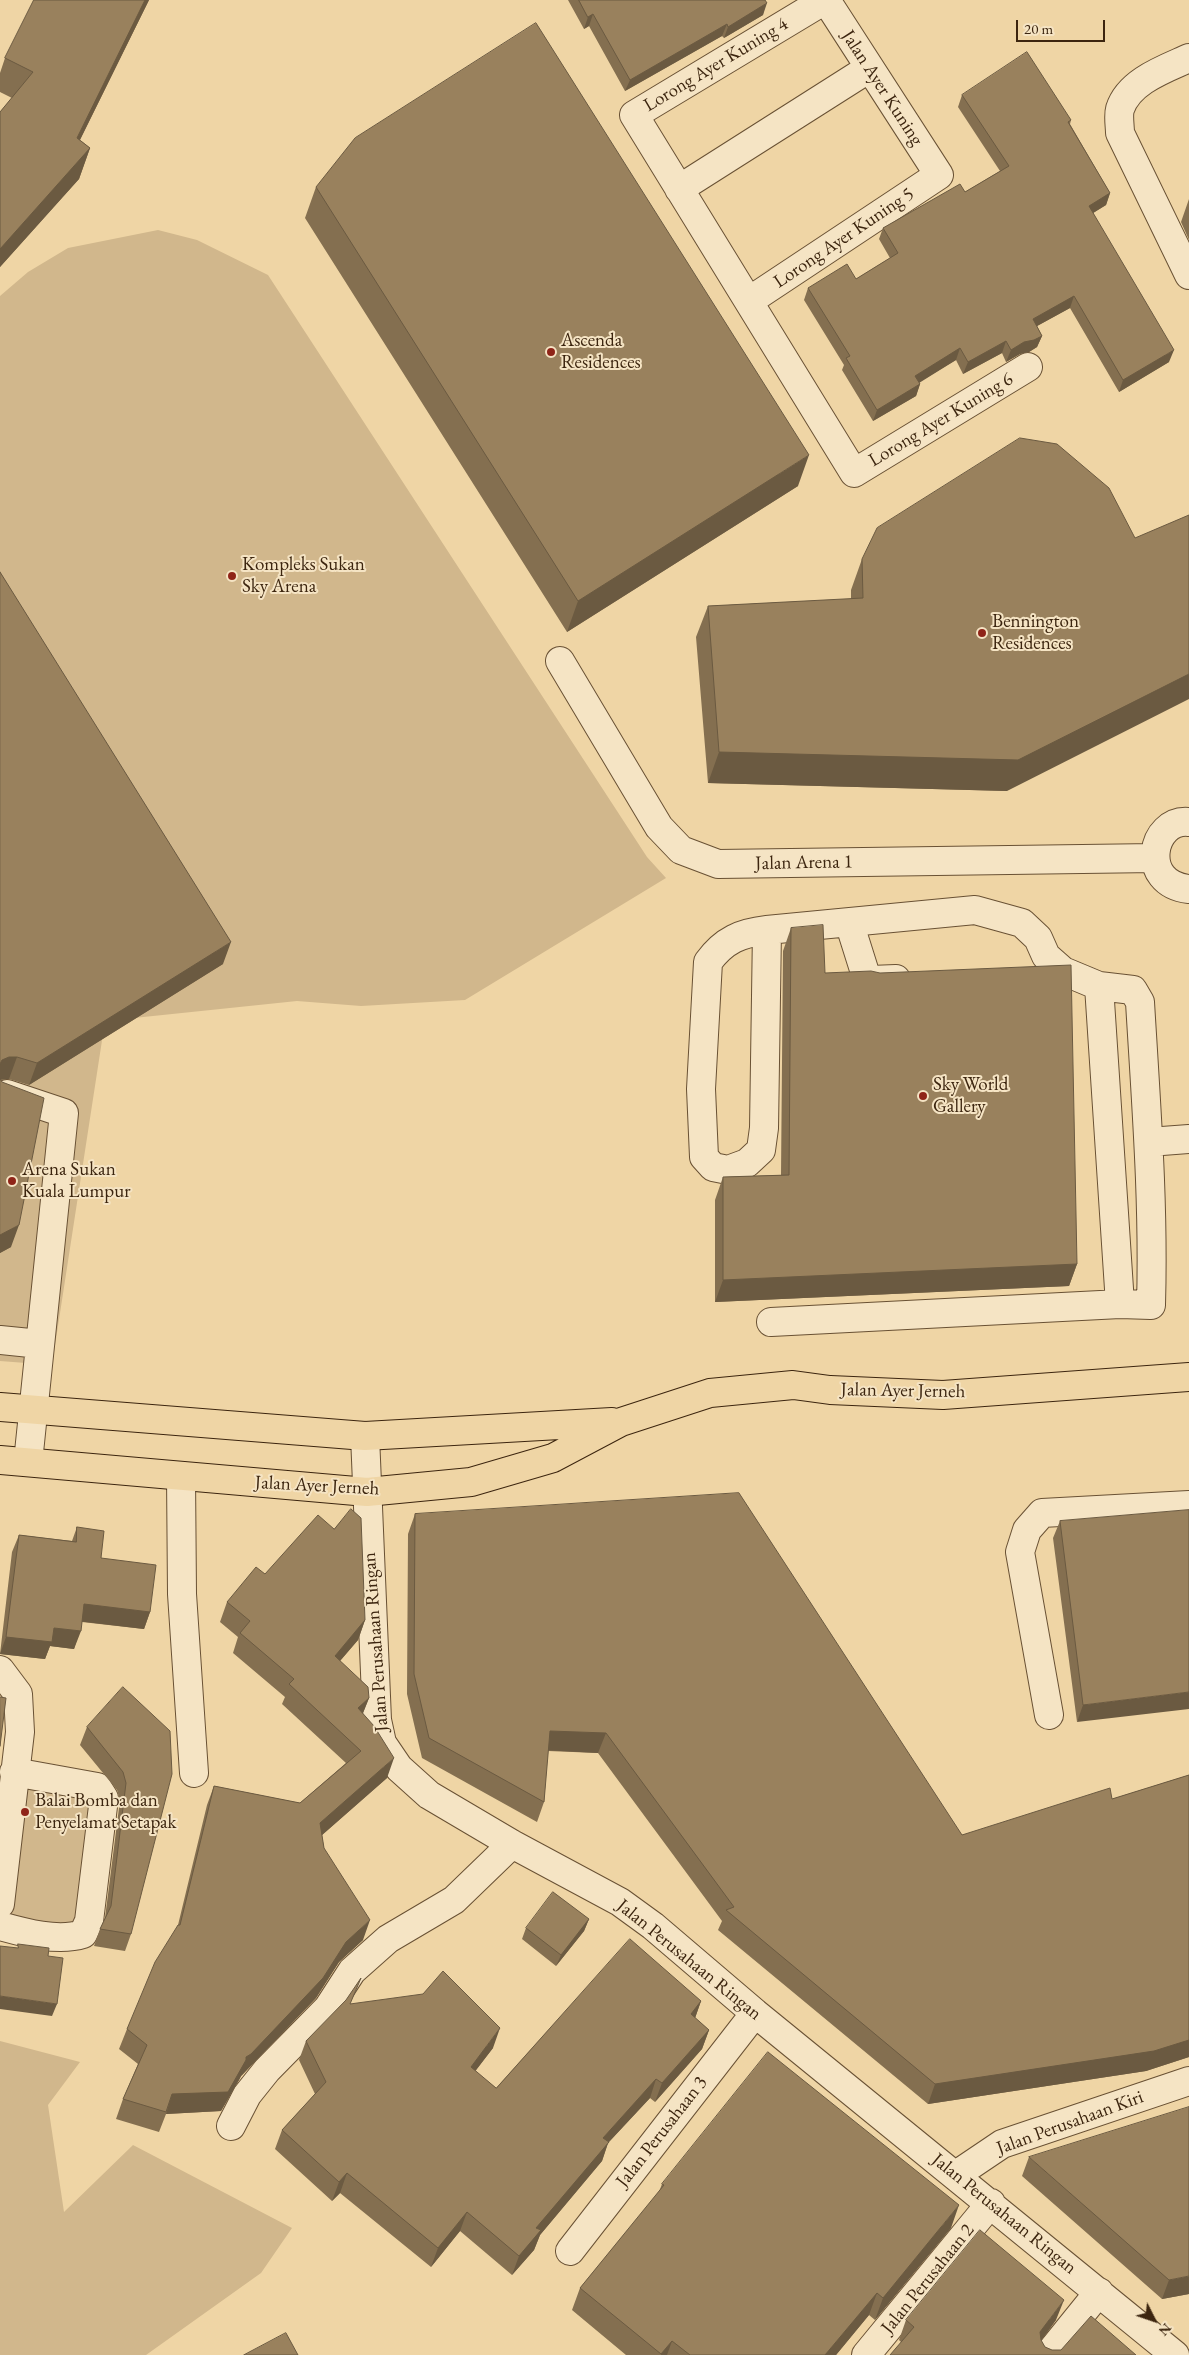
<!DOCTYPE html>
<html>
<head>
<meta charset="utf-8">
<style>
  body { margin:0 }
  #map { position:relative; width:1189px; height:2355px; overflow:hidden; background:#efd5a5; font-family:"EB Garamond",serif }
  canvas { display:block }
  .north { position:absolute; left:1129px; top:2295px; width:50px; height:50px; -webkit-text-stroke:4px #f5e4c4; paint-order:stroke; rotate:131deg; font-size:14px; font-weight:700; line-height:20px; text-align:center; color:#3c250f }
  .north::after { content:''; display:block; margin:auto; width:18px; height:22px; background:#3c250f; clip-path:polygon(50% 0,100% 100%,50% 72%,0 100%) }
  .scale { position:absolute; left:1016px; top:20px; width:89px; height:22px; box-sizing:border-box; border:2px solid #3c250f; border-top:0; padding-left:6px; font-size:15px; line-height:18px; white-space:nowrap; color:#3c250f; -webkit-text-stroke:4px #f5e4c4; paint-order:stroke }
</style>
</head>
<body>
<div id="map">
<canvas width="1189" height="2355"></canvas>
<div class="north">N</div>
<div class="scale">20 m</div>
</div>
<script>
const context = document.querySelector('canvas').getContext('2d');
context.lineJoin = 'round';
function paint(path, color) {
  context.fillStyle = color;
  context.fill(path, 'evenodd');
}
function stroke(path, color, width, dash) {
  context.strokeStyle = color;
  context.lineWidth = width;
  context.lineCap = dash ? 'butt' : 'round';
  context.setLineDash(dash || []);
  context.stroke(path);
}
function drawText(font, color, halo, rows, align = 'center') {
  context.font = font + ' "EB Garamond",serif';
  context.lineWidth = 4;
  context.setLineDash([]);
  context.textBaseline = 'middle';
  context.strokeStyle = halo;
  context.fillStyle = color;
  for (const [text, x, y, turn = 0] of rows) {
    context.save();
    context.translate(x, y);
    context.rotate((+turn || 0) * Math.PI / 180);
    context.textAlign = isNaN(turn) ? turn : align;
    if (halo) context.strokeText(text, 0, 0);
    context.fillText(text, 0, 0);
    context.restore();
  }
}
paint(new Path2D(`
  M 158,230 L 197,240 L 268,275 L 647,857 L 666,878 L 465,1000 L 361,1006 L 297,1001 L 105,1021 L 52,1365 L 0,1361 L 0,296 L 28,272 L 68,248 Z
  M 28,1783 L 96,1792 L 78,1931 L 10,1922 Z
  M 0,2041 L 80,2062 L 48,2105 L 64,2212 L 133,2145 L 292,2228 L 261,2273 L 146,2355 L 0,2355 Z`), '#d1b78c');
const minor = new Path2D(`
  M 825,0 L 634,115 L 854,473 L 1028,367
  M 1189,58 C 1165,69 1129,81 1120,109 C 1118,116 1120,126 1120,133 L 1189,275
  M 679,189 L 868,69
  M 749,301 L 939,175 L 826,0
  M 560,661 L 659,827 L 681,850 L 718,864 L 1155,858
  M 1189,822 C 1151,818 1138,884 1189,889
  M 849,922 L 866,976 L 871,980 L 896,979
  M 767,930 L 764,1128 L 761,1150 L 747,1163 L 728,1170 L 713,1167 L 704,1157 L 701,1089 L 708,962 C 724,940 741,933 767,930 L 975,910 L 1022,923 L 1038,938 L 1046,956 L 1063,971 L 1099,986 L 1133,990 L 1140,1002 C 1146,1103 1154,1204 1151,1305 L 1120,1304 L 771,1322
  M 1099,986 L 1120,1304
  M 7,1094 L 64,1113 L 28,1462
  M 1149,1142 L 1189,1139
  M 0,1340 L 40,1344
  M 365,1436 L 377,1720 L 382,1743 L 399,1768 L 429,1795 L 512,1844 L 620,1902 L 653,1926 L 755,2013 L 1175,2355
  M 181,1476 L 182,1594 L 194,1773
  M 0,1670 L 18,1694 L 20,1732 L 0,1904
  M 1049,1715 L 1020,1552 L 1027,1530 L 1042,1513 L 1189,1505
  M 0,1926 C 25,1933 58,1942 83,1934 L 89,1921 L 104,1798 L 97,1787 L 14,1772
  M 231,2126 L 247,2095 L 267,2070 L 328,2008 L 352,1971 L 388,1939 L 454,1900 L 512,1844
  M 956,2175 L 1002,2144 L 1189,2081
  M 570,2251 L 755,2013
  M 866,2355 L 991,2203
  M 1048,2355 L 1099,2292`);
const major = new Path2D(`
  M 0,1407 L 365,1436 L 612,1422
  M 0,1460 L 367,1492 L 471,1482 L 553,1458 L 621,1422 L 710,1393 L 793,1385 L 830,1390 L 943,1395 L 1189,1377`);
stroke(minor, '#695134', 30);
stroke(major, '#3c250f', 30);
stroke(minor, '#f5e4c4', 28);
stroke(major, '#efd5a5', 28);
paint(new Path2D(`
  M 34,0 L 149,0 L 80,140 L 90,148 L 79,179 L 0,267 L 0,112 L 12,98 L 0,92 L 0,73 L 5,58 Z
  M 568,0 L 765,0 L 763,15 L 724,38 L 722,36 L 625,91 L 589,26 L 584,29 Z
  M 962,95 L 1071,120 L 1070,124 L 1110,193 L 1106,205 L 1093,213 L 1169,362 L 1119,392 L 1070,308 L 1037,326 L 1042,336 L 1037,347 L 1029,352 L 1020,354 L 1006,362 L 1002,353 L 963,374 L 956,360 L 919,382 L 920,384 L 916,396 L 873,421 L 842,370 L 844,365 L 804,300 L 808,288 L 856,279 L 890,258 L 879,239 L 883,228 L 965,192 L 1000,171 L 958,107 Z
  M 316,187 L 798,486 L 567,632 L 305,218 Z
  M 1189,199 L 1189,240 L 1181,222 Z
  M 862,559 L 1007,791 L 708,783 L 696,637 L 708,606 L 851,599 L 851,590 Z
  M 0,572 L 223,964 L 29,1085 L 9,1079 L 0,1079 L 11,1247 L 0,1253 Z
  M 791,928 L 825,973 L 880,973 L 1077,1264 L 1069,1286 L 715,1302 L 715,1200 L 723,1177 L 781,1175 L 783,951 Z
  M 1189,1510 L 1077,1722 L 1053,1538 L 1060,1521 Z
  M 415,1514 L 962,1835 L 1112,1799 L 1189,1775 L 1189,2057 L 1146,2071 L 928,2104 L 718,1930 L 722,1921 L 598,1753 L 548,1751 L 544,1802 L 537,1822 L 422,1758 L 407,1694 L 408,1534 Z
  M 77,1527 L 101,1558 L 150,1612 L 144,1629 L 82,1622 L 74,1649 L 50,1646 L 45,1659 L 0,1654 L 12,1552 L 19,1535 L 72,1541 Z
  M 265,1574 L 365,1620 L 358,1640 L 340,1661 L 369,1698 L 363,1713 L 387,1778 L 322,1835 L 324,1848 L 363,1940 L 339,1962 L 316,1998 L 244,2073 L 241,2076 L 239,2080 L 221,2111 L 166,2114 L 159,2132 L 116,2119 L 123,2099 L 138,2064 L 119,2049 L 127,2029 L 178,1925 L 207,1805 L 214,1786 L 300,1803 L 346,1763 L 282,1704 L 285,1697 L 233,1653 L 238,1637 L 220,1622 L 227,1602 Z
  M 123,1687 L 131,1934 L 125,1951 L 94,1946 L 100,1929 L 105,1918 L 120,1800 L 117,1790 L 80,1745 L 87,1727 Z
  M 589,1919 L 584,1931 L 556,1966 L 522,1939 L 526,1928 Z
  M 701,2001 L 695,2018 L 709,2030 L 702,2049 L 655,2102 L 650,2098 L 608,2143 L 602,2161 L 540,2235 L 534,2250 L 512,2275 L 460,2231 L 431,2267 L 340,2193 L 332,2201 L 275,2149 L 282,2130 L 315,2094 L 299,2060 L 306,2041 L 351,2004 L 493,2048 L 475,2071 L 496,2088 Z
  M 1029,2157 L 1189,2294 L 1162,2299 L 1022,2176 Z
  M 662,2184 L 951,2228 L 875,2320 L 869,2315 L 836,2355 L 626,2355 L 572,2310 L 580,2288 L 659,2192 Z
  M 906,2320 L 1056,2320 L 1041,2341 L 1045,2347 L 1052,2350 L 901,2342 L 899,2340 Z`), '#846f50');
paint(new Path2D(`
  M 145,0 L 149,0 L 66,168 L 77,138 Z
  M 767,3 L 763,15 L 724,38 L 728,27 Z
  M 593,14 L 589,26 L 584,29 L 588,17 Z
  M 727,24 L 722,36 L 625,91 L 630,80 Z
  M 90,148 L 79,179 L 0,267 L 0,249 Z
  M 1110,193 L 1106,205 L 1085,218 L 1089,206 Z
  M 1074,296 L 1070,308 L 1028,331 L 1033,319 Z
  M 1042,336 L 1037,347 L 1029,352 L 1020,354 L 1006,362 L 1011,350 L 1024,342 Z
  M 1006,341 L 1002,353 L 963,374 L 968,362 Z
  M 960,348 L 956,360 L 911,388 L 915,376 Z
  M 1174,350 L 1169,362 L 1119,392 L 1123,380 Z
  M 920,384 L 916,396 L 873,421 L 877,410 Z
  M 809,455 L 798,486 L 567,632 L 578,601 Z
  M 1189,674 L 1189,699 L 1007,791 L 708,783 L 719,752 Z
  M 231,942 L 223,964 L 29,1085 L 37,1063 Z
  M 9,1057 L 17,1057 L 9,1079 L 0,1080 L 0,1064 L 2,1060 Z
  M 19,1225 L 11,1247 L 0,1253 L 0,1235 Z
  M 1077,1264 L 1069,1286 L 715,1302 L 723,1280 Z
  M 84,1604 L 150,1612 L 144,1629 L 77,1621 Z
  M 365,1620 L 358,1640 L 327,1676 L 335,1656 Z
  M 54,1628 L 81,1631 L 74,1649 L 50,1646 L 45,1659 L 0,1654 L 6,1637 Z
  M 1189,1692 L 1189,1709 L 1077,1722 L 1083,1705 Z
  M 369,1698 L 361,1718 L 358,1708 Z
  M 550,1731 L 606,1733 L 598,1753 L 542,1750 Z
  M 394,1758 L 387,1778 L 313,1843 L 320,1823 Z
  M 589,1919 L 584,1931 L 556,1966 L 561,1955 Z
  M 370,1920 L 363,1940 L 339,1962 L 316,1998 L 244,2073 L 241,2076 L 239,2080 L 221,2111 L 166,2114 L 172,2094 L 246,2057 L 346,1942 Z
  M 0,1996 L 57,2004 L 52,2016 L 0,2009 Z
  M 701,2001 L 694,2021 L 691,2014 Z
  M 500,2028 L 493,2048 L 464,2086 L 471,2067 Z
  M 709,2030 L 702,2049 L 655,2102 L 662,2083 Z
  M 1189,2040 L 1189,2057 L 1146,2071 L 928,2104 L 935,2084 Z
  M 656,2079 L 650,2098 L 608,2143 L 602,2161 L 540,2235 L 534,2250 L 512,2275 L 519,2256 L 536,2228 L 603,2138 Z
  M 347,2173 L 340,2193 L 332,2201 L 339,2182 Z
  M 959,2205 L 951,2228 L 875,2320 L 883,2298 Z
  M 467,2212 L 460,2231 L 431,2267 L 438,2248 Z
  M 1189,2276 L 1189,2294 L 1162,2299 L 1169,2280 Z
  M 877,2293 L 869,2315 L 836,2355 L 825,2355 Z
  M 1064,2300 L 1056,2320 L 1033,2352 L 1040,2332 Z
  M 672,2341 L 667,2355 L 661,2355 L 661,2354 Z`), '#6b5a41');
const building = new Path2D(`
  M 34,0 L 145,0 L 77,138 L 90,148 L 0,249 L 0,112 L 33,72 L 5,58 Z
  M 579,0 L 765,0 L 767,3 L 728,27 L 727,24 L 630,80 L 593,14 L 588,17 Z
  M 536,23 L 809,455 L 578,601 L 316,187 L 355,138 Z
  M 1027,52 L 1071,120 L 1068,122 L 1110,193 L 1089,206 L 1174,350 L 1123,380 L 1074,296 L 1033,319 L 1042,336 L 1034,340 L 1024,342 L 1011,350 L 1006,341 L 968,362 L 960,348 L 915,376 L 920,384 L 877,410 L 846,358 L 850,356 L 808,288 L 847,264 L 856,279 L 898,253 L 883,228 L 960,184 L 965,192 L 1009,166 L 962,95 Z
  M 1020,438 L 1057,444 L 1109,488 L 1135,538 L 1189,515 L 1189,674 L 1018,760 L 719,752 L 708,606 L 863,598 L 862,559 L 877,528 Z
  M 0,572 L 231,942 L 37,1063 L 17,1057 L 9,1057 L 2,1060 L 0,1064 Z
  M 823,925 L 825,973 L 871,971 L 880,973 L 1071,965 L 1077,1264 L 723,1280 L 723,1177 L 789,1175 L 791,928 Z
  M 0,1079 L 2,1082 L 44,1098 L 19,1225 L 0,1235 Z
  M 739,1493 L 962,1835 L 1110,1788 L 1112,1799 L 1189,1775 L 1189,2040 L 1154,2051 L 935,2084 L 726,1910 L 734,1907 L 606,1733 L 550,1731 L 544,1802 L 429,1738 L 414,1674 L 415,1514 Z
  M 351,1509 L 361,1518 L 365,1620 L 335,1656 L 368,1687 L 369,1698 L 358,1708 L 374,1726 L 394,1758 L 320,1823 L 324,1848 L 370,1920 L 346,1942 L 323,1978 L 251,2054 L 246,2057 L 246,2060 L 228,2092 L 172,2094 L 166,2112 L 123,2099 L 147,2045 L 127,2029 L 155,1962 L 178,1925 L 180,1925 L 214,1786 L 300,1803 L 361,1751 L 289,1684 L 294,1679 L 240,1633 L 250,1621 L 227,1602 L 256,1567 L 265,1574 L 318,1515 L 334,1529 Z
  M 1189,1510 L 1189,1692 L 1083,1705 L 1060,1521 Z
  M 77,1527 L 104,1531 L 101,1558 L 156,1565 L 150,1612 L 84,1604 L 81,1631 L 54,1628 L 52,1642 L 6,1637 L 19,1535 L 76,1542 Z
  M 123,1687 L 170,1731 L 172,1774 L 131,1934 L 100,1929 L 111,1906 L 126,1783 L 123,1772 L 87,1727 Z
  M 0,1697 L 6,1698 L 0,1746 Z
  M 553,1892 L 589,1919 L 561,1955 L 526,1928 Z
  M 630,1939 L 701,2001 L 691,2014 L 709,2030 L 662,2083 L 656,2079 L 603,2138 L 609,2142 L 536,2228 L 541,2230 L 519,2256 L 467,2212 L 438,2248 L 347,2173 L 339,2182 L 282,2130 L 326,2082 L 306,2041 L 346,2000 L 361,1978 L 350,2004 L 423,1994 L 443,1971 L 500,2028 L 471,2067 L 496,2088 Z
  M 18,1944 L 49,1948 L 48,1956 L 63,1958 L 57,2004 L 0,1996 L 0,1946 L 18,1948 Z
  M 768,2052 L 959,2205 L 883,2298 L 877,2293 L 825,2355 L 690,2355 L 672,2341 L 661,2354 L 580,2288 L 664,2185 L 662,2184 Z
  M 1189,2107 L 1189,2276 L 1169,2280 L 1029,2157 Z
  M 980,2230 L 1064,2300 L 1040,2332 L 1041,2340 L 1045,2347 L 1052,2350 L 1061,2350 L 1091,2316 L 1136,2355 L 890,2355 L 914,2327 L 906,2320 Z
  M 286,2333 L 298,2355 L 244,2355 Z`);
paint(building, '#99815d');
stroke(building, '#6b5a41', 1);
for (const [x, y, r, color] of [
  [551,352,5,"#8f2418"],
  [232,576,5,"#8f2418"],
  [982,633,5,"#8f2418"],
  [923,1096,5,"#8f2418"],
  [12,1181,5,"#8f2418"],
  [25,1812,5,"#8f2418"]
]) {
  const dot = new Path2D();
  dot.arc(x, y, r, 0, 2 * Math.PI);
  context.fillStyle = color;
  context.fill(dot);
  stroke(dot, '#f5e4c4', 2);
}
drawText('19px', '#3c250f', '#f5e4c4', [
  ["Lorong Ayer Kuning 4",716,65,-31],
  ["Jalan Ayer Kuning",882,88,57],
  ["Lorong Ayer Kuning 5",844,238,-34],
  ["Lorong Ayer Kuning 6",941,420,-31],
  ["Jalan Arena 1",804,863,-1],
  ["Jalan Ayer Jerneh",903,1391,1],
  ["Jalan Ayer Jerneh",317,1486,3],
  ["Jalan Perusahaan Ringan",376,1642,-94],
  ["Jalan Perusahaan Ringan",689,1960,39],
  ["Jalan Perusahaan Kiri",1070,2123,-20],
  ["Jalan Perusahaan 3",662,2132,-52],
  ["Jalan Perusahaan Ringan",1004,2214,39],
  ["Jalan Perusahaan 2",928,2279,-51]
]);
drawText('19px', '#3c250f', '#f5e4c4', [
  ["Ascenda",561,341],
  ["Residences",561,363],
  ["Kompleks Sukan",242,565],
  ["Sky Arena",242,587],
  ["Bennington",992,622],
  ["Residences",992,644],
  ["Sky World",933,1085],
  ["Gallery",933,1107],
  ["Arena Sukan",22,1170],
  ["Kuala Lumpur",22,1192],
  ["Balai Bomba dan",35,1801],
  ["Penyelamat Setapak",35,1823]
], 'left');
</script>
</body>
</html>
